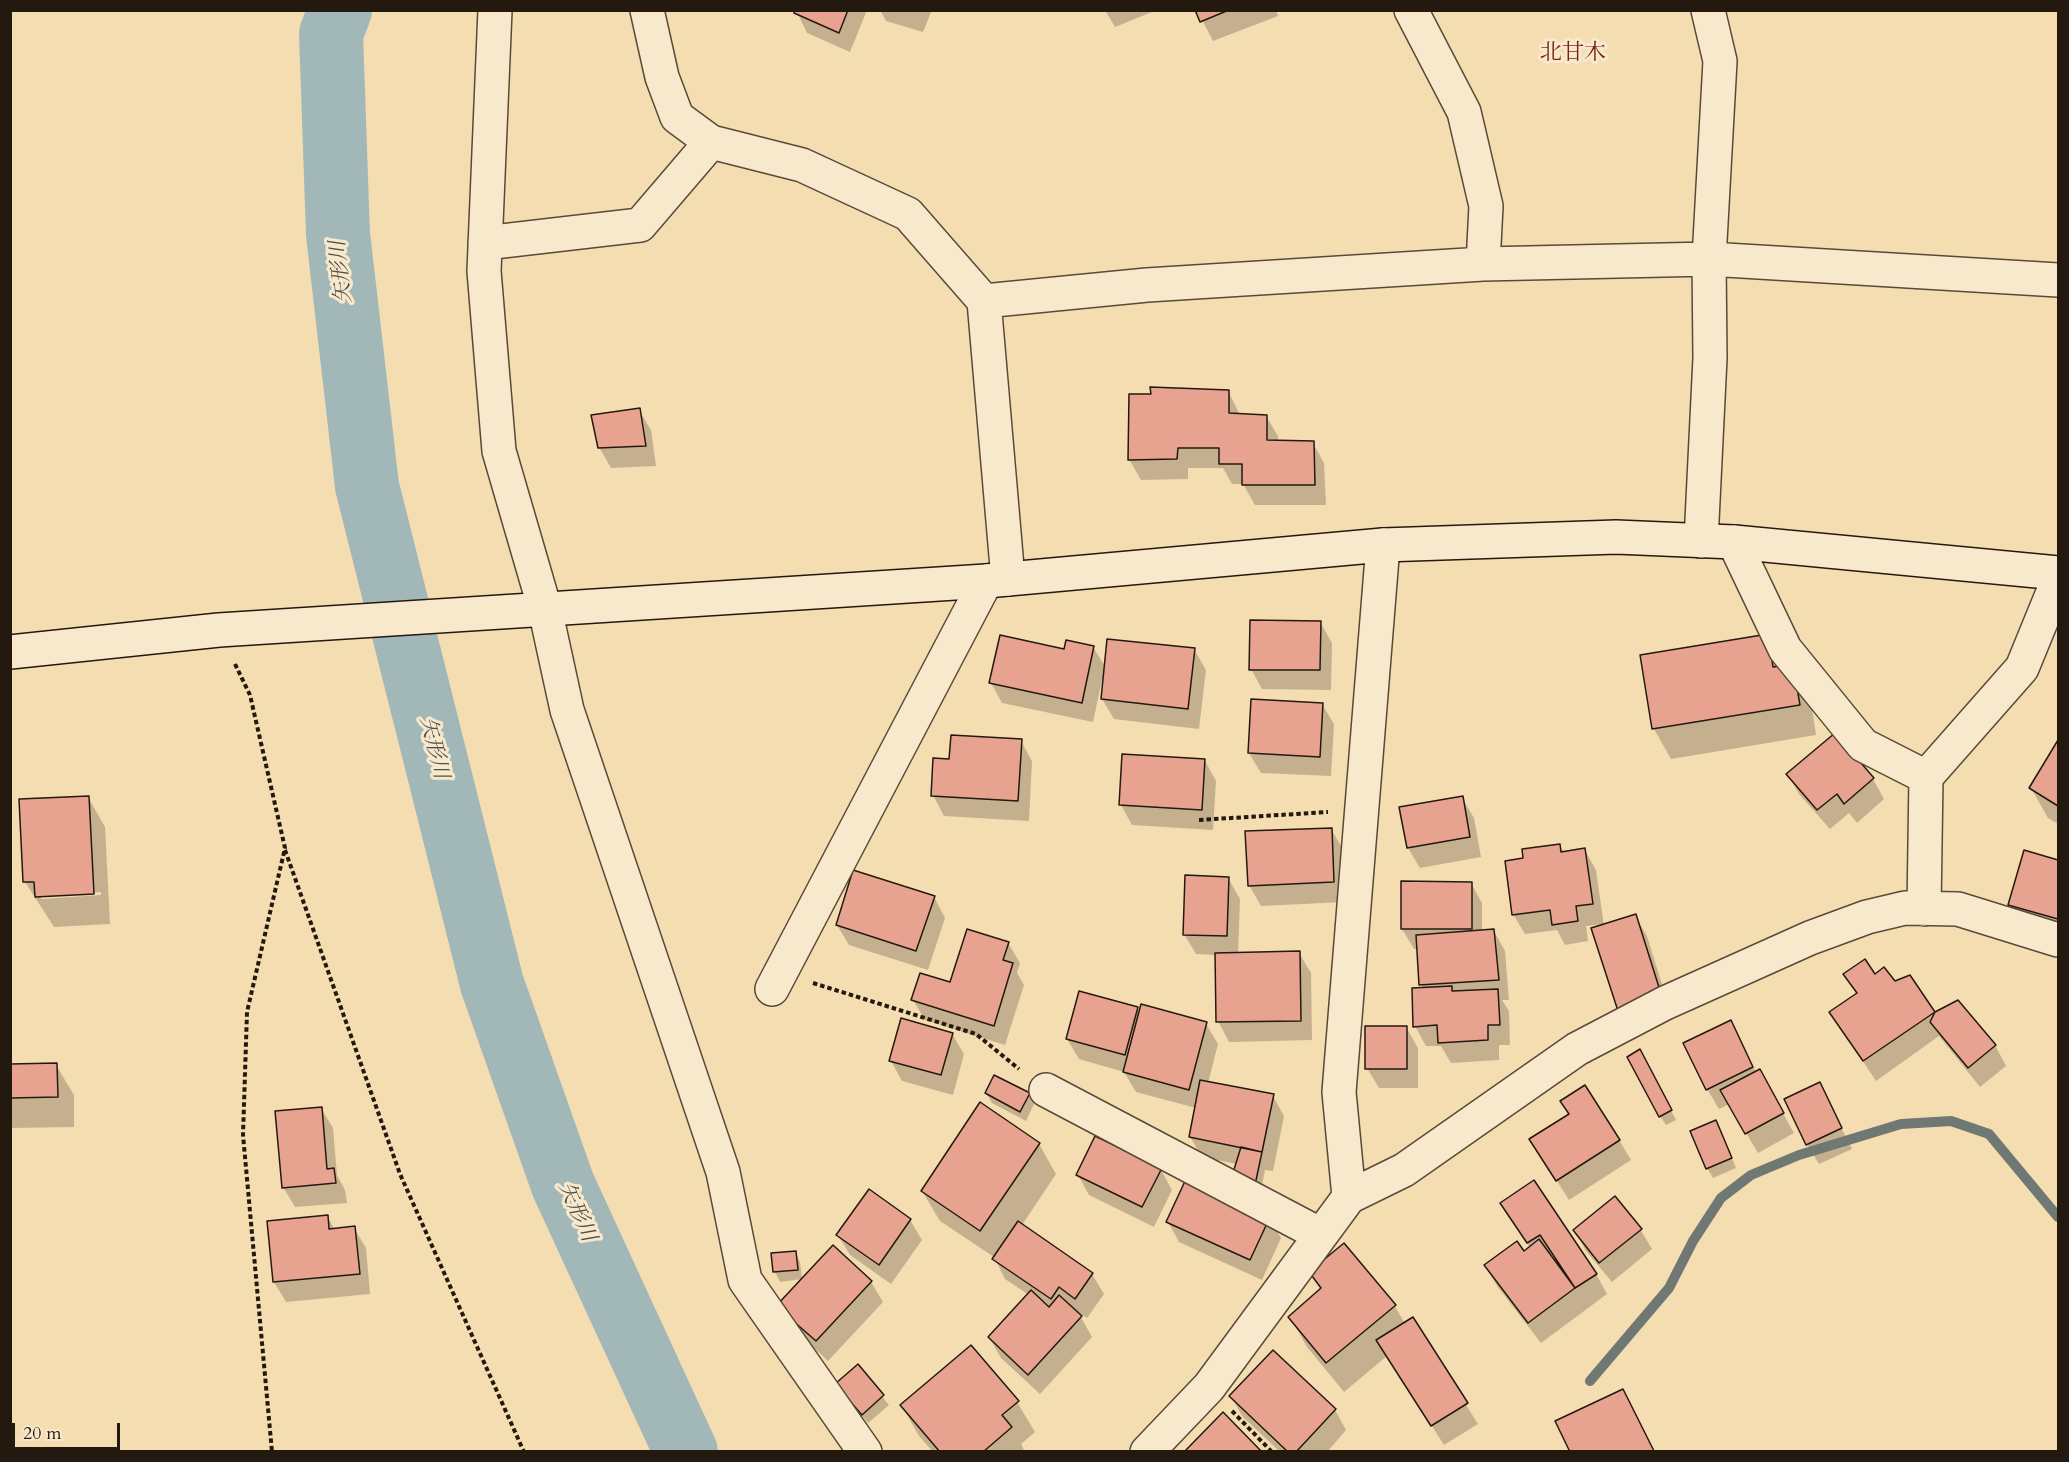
<!DOCTYPE html>
<html>
<head>
<meta charset="utf-8">
<style>
  body { margin:0 }
  #map { position:relative; width:2069px; height:1462px; overflow:hidden; background:#f5ddb2; font-family:Cardo,serif }
  canvas { display:block }
  .frame { position:absolute; inset:0; border:12px solid #24190f; pointer-events:none }
  .scale { position:absolute; left:12px; top:1423px; width:108px; height:27px; box-sizing:border-box; border:3px solid #24190f; border-top:0; padding-left:8px; font-size:18px; line-height:21px; white-space:nowrap; color:#24190f; -webkit-text-stroke:4px #f8e9cd; paint-order:stroke }
</style>
</head>
<body>
<div id="map">
<canvas width="2069" height="1462"></canvas>
<div class="frame"></div>
<div class="scale">20 m</div>
</div>
<script>
const context = document.querySelector('canvas').getContext('2d');
context.lineJoin = 'round';
function paint(path, color) {
  context.fillStyle = color;
  context.fill(path, 'evenodd');
}
function stroke(path, color, width, dash) {
  context.strokeStyle = color;
  context.lineWidth = width;
  context.lineCap = dash ? 'butt' : 'round';
  context.setLineDash(dash || []);
  context.stroke(path);
}
function drawText(font, color, halo, rows, align = 'center') {
  context.font = font + ' Cardo,"Noto Serif JP",serif';
  context.lineWidth = 6;
  context.setLineDash([]);
  context.textBaseline = 'middle';
  context.strokeStyle = halo;
  context.fillStyle = color;
  for (const [text, x, y, turn = 0] of rows) {
    context.save();
    context.translate(x, y);
    context.rotate((+turn || 0) * Math.PI / 180);
    context.textAlign = isNaN(turn) ? turn : align;
    if (halo) context.strokeText(text, 0, 0);
    context.fillText(text, 0, 0);
    context.restore();
  }
}
paint(new Path2D(`
  M 796,10 L 867,10 L 850,52 L 807,33 Z
  M 880,10 L 932,10 L 923,32 L 886,21 Z
  M 1105,10 L 1157,10 L 1115,27 Z
  M 1197,10 L 1276,10 L 1278,16 L 1213,41 Z
  M 1228,391 L 1240,415 L 1266,416 L 1278,436 L 1278,442 L 1313,443 L 1324,463 L 1326,505 L 1255,505 L 1243,484 L 1232,484 L 1223,468 L 1188,468 L 1188,479 L 1141,480 L 1129,459 Z
  M 639,410 L 651,430 L 656,466 L 611,468 L 599,447 Z
  M 1320,622 L 1332,643 L 1331,690 L 1262,689 L 1251,669 Z
  M 1767,636 L 1810,695 L 1816,735 L 1671,759 L 1654,729 Z
  M 1093,647 L 1106,668 L 1194,649 L 1206,670 L 1199,729 L 1114,719 L 1102,699 L 1104,680 L 1102,680 L 1093,722 L 1002,703 L 991,683 L 1065,650 Z
  M 1322,704 L 1334,724 L 1331,776 L 1261,773 L 1249,753 Z
  M 1835,735 L 1873,779 L 1884,799 L 1857,823 L 1849,813 L 1830,829 L 1799,794 L 1788,774 Z
  M 1021,741 L 1032,761 L 1029,821 L 944,816 L 933,795 Z
  M 2058,743 L 2058,824 L 2048,818 L 2031,788 Z
  M 1205,761 L 1216,781 L 1213,830 L 1132,825 L 1121,805 Z
  M 88,797 L 105,827 L 110,924 L 54,927 L 25,882 ZM 101,892 L 101,895 L 41,899 L 41,896 Z
  M 1462,798 L 1474,818 L 1481,857 L 1420,868 L 1408,848 Z
  M 1331,829 L 1343,849 L 1345,902 L 1261,906 L 1249,885 Z
  M 1560,845 L 1564,853 L 1585,850 L 1596,870 L 1604,926 L 1635,916 L 1647,936 L 1672,1017 L 1604,926 L 1603,924 L 1586,926 L 1588,941 L 1565,945 L 1557,930 L 1525,934 L 1513,914 Z
  M 2025,852 L 2058,862 L 2058,943 L 2027,935 L 2010,905 Z
  M 1228,878 L 1240,899 L 1238,954 L 1299,953 L 1311,973 L 1312,1040 L 1229,1042 L 1218,1021 L 1217,955 L 1196,954 L 1184,934 Z
  M 1471,883 L 1482,903 L 1482,932 L 1494,931 L 1505,951 L 1509,1000 L 1502,1000 L 1509,1011 L 1510,1045 L 1499,1045 L 1499,1060 L 1451,1063 L 1441,1046 L 1426,1046 L 1415,1026 L 1423,989 L 1418,949 L 1414,949 L 1402,929 Z
  M 934,897 L 945,918 L 928,970 L 849,945 L 837,925 Z
  M 1008,943 L 1020,963 L 1017,973 L 1024,985 L 1005,1045 L 925,1020 L 913,1000 L 951,984 Z
  M 1845,975 L 1874,976 L 1894,983 L 1909,977 L 1934,1014 L 1995,1045 L 2006,1066 L 1980,1087 L 1939,1036 L 1876,1081 L 1831,1013 L 1857,995 Z
  M 1137,1008 L 1140,1013 L 1206,1024 L 1218,1044 L 1208,1083 L 1273,1096 L 1284,1116 L 1273,1171 L 1265,1170 L 1260,1194 L 1237,1164 L 1202,1157 L 1190,1137 L 1196,1108 L 1136,1092 L 1124,1072 L 1079,1059 L 1067,1039 Z
  M 1730,1022 L 1756,1072 L 1759,1071 L 1794,1133 L 1758,1153 L 1729,1104 L 1719,1109 L 1707,1089 Z
  M 1406,1027 L 1418,1048 L 1418,1088 L 1379,1088 L 1367,1068 Z
  M 952,1034 L 964,1054 L 953,1095 L 902,1081 L 891,1061 Z
  M 1645,1061 L 1676,1120 L 1666,1125 L 1660,1116 Z
  M 10,1065 L 56,1065 L 74,1095 L 74,1127 L 10,1128 Z
  M 1819,1084 L 1852,1149 L 1819,1164 L 1807,1144 Z
  M 986,1093 L 1029,1094 L 1034,1104 L 1026,1121 L 992,1103 Z
  M 321,1108 L 333,1128 L 337,1175 L 345,1190 L 347,1203 L 295,1207 L 283,1187 Z
  M 1716,1122 L 1736,1168 L 1713,1178 L 1707,1168 Z
  M 1619,1140 L 1631,1160 L 1569,1200 L 1543,1159 Z
  M 1039,1144 L 1056,1174 L 1022,1225 L 1092,1274 L 1104,1294 L 1087,1318 L 1078,1312 L 1092,1337 L 1040,1394 L 1001,1358 L 989,1337 L 1029,1295 L 1005,1279 L 994,1257 L 940,1221 L 922,1191 Z
  M 1161,1170 L 1172,1190 L 1154,1227 L 1089,1195 L 1078,1175 Z
  M 1502,1203 L 1596,1274 L 1607,1294 L 1541,1343 L 1497,1286 L 1486,1266 L 1524,1253 L 1530,1248 ZM 1552,1254 L 1560,1266 L 1558,1267 L 1549,1256 Z
  M 327,1216 L 335,1230 L 354,1228 L 366,1248 L 370,1294 L 286,1302 L 274,1282 Z
  M 1269,1218 L 1281,1238 L 1262,1280 L 1179,1242 L 1168,1222 Z
  M 910,1220 L 922,1240 L 891,1284 L 850,1255 L 838,1235 Z
  M 1640,1229 L 1652,1249 L 1612,1282 L 1586,1251 L 1575,1231 Z
  M 1344,1245 L 1395,1306 L 1405,1324 L 1412,1319 L 1478,1424 L 1444,1445 L 1387,1356 L 1344,1392 L 1307,1347 L 1290,1317 L 1321,1290 L 1311,1272 Z
  M 795,1252 L 800,1262 L 802,1279 L 780,1282 L 775,1272 L 773,1254 Z
  M 871,1282 L 883,1302 L 828,1361 L 790,1326 L 778,1306 Z
  M 1273,1352 L 1335,1410 L 1346,1430 L 1327,1452 L 1280,1452 L 1242,1416 L 1231,1396 Z
  M 857,1366 L 889,1405 L 868,1423 L 843,1393 Z
  M 1623,1391 L 1654,1452 L 1572,1452 Z
  M 1017,1402 L 1035,1432 L 1021,1444 L 1025,1452 L 933,1452 L 919,1436 L 902,1406 Z`), '#0003');
stroke(new Path2D(`
  M 1590,1381 L 1669,1288 L 1693,1241 L 1721,1198 L 1751,1175 L 1799,1155 L 1901,1124 L 1951,1121 L 1989,1134 L 2058,1217`), '#707874', 10);
stroke(new Path2D(`
  M 340,10 L 331,34 L 338,234 L 367,486 L 492,984 L 563,1185 L 686,1452`), '#a2b8b8', 64);
const building = new Path2D(`
  M 794,10 L 848,10 L 839,33 L 794,13 Z
  M 1195,10 L 1229,10 L 1200,22 Z
  M 1150,387 L 1229,390 L 1229,413 L 1267,415 L 1267,440 L 1314,441 L 1315,485 L 1242,485 L 1242,464 L 1219,464 L 1219,448 L 1178,448 L 1177,459 L 1128,460 L 1129,394 L 1151,394 Z
  M 640,408 L 646,446 L 598,448 L 591,415 Z
  M 1250,620 L 1321,621 L 1320,670 L 1249,670 Z
  M 1768,634 L 1773,667 L 1793,664 L 1800,705 L 1652,729 L 1640,655 Z
  M 1000,635 L 1064,649 L 1066,640 L 1094,646 L 1082,703 L 989,683 Z
  M 1107,639 L 1195,648 L 1188,709 L 1101,699 Z
  M 1251,699 L 1323,703 L 1320,757 L 1248,753 Z
  M 1835,733 L 1874,778 L 1844,804 L 1837,794 L 1817,810 L 1786,774 Z
  M 951,735 L 1022,739 L 1018,801 L 931,796 L 933,758 L 949,759 Z
  M 2058,740 L 2058,806 L 2029,788 Z
  M 1122,754 L 1205,759 L 1202,810 L 1119,805 Z
  M 89,796 L 94,894 L 35,897 L 34,882 L 23,882 L 19,799 Z
  M 1463,796 L 1470,837 L 1407,848 L 1399,807 Z
  M 1332,828 L 1334,882 L 1248,886 L 1245,831 Z
  M 1560,844 L 1561,852 L 1585,848 L 1593,904 L 1576,906 L 1578,921 L 1552,925 L 1550,910 L 1512,915 L 1505,861 L 1523,858 L 1522,849 Z
  M 2024,850 L 2058,860 L 2058,919 L 2008,905 Z
  M 853,870 L 935,896 L 916,951 L 836,925 Z
  M 1185,875 L 1229,877 L 1227,936 L 1183,935 Z
  M 1401,881 L 1472,882 L 1472,929 L 1401,929 Z
  M 1636,914 L 1662,997 L 1618,1011 L 1591,928 Z
  M 967,929 L 1009,942 L 1003,960 L 1013,963 L 994,1026 L 911,1000 L 920,973 L 950,982 Z
  M 1494,929 L 1499,980 L 1419,985 L 1416,935 Z
  M 1300,951 L 1301,1021 L 1216,1022 L 1215,953 Z
  M 1865,959 L 1875,974 L 1884,967 L 1895,981 L 1910,975 L 1935,1012 L 1863,1061 L 1829,1012 L 1857,993 L 1843,974 Z
  M 1452,986 L 1452,991 L 1498,989 L 1500,1025 L 1488,1025 L 1488,1040 L 1438,1043 L 1437,1025 L 1413,1027 L 1412,988 Z
  M 1079,991 L 1138,1007 L 1125,1055 L 1066,1039 Z
  M 1958,1000 L 1996,1045 L 1968,1068 L 1930,1022 L 1935,1012 Z
  M 1141,1004 L 1207,1022 L 1189,1090 L 1123,1072 Z
  M 901,1018 L 953,1033 L 941,1075 L 889,1061 Z
  M 1731,1020 L 1753,1067 L 1706,1090 L 1683,1043 Z
  M 1365,1026 L 1407,1026 L 1407,1069 L 1365,1069 Z
  M 1640,1049 L 1672,1110 L 1659,1117 L 1627,1057 Z
  M 57,1063 L 58,1097 L 10,1098 L 10,1064 Z
  M 1760,1069 L 1784,1113 L 1745,1134 L 1720,1090 Z
  M 994,1075 L 1030,1093 L 1020,1112 L 985,1093 Z
  M 1200,1080 L 1274,1094 L 1262,1152 L 1189,1137 Z
  M 1820,1082 L 1842,1128 L 1806,1145 L 1784,1099 Z
  M 1585,1085 L 1620,1140 L 1556,1181 L 1529,1139 L 1569,1114 L 1560,1101 Z
  M 980,1102 L 1040,1143 L 980,1231 L 921,1191 Z
  M 322,1107 L 327,1169 L 334,1168 L 336,1183 L 282,1188 L 275,1111 Z
  M 1716,1120 L 1732,1158 L 1706,1169 L 1690,1131 Z
  M 1095,1136 L 1162,1168 L 1142,1207 L 1076,1175 Z
  M 1241,1147 L 1262,1152 L 1255,1185 L 1232,1176 Z
  M 1186,1179 L 1270,1217 L 1250,1260 L 1166,1222 Z
  M 1534,1180 L 1597,1274 L 1575,1288 L 1540,1235 L 1527,1243 L 1500,1203 Z
  M 869,1189 L 911,1219 L 879,1265 L 836,1235 Z
  M 1615,1196 L 1642,1229 L 1599,1263 L 1573,1230 Z
  M 328,1215 L 329,1229 L 355,1226 L 360,1274 L 273,1282 L 267,1221 Z
  M 1018,1221 L 1093,1273 L 1075,1299 L 1059,1287 L 1051,1299 L 992,1259 Z
  M 1539,1239 L 1575,1288 L 1528,1323 L 1484,1265 L 1517,1241 L 1524,1251 Z
  M 1344,1243 L 1396,1305 L 1326,1363 L 1288,1317 L 1321,1288 L 1309,1272 Z
  M 833,1245 L 872,1281 L 816,1341 L 776,1306 Z
  M 796,1251 L 798,1270 L 773,1272 L 771,1253 Z
  M 1031,1290 L 1049,1307 L 1059,1295 L 1082,1316 L 1028,1375 L 988,1337 Z
  M 1413,1317 L 1468,1403 L 1431,1426 L 1376,1340 Z
  M 971,1345 L 1019,1401 L 1002,1415 L 1012,1427 L 983,1452 L 940,1452 L 900,1405 Z
  M 1273,1350 L 1336,1409 L 1296,1452 L 1288,1452 L 1229,1396 Z
  M 858,1364 L 884,1395 L 862,1415 L 835,1384 Z
  M 1623,1389 L 1654,1451 L 1570,1452 L 1555,1421 Z
  M 1223,1412 L 1262,1452 L 1184,1452 Z`);
paint(building, '#e8a290');
stroke(building, '#24190f', 1.5);
const street = new Path2D(`
  M 495,10 L 484,271 L 499,451 L 545,609 L 567,710 L 723,1172 L 745,1280 L 865,1452
  M 647,10 L 662,77 L 677,117 L 711,142 L 802,165 L 908,214 L 984,301 L 1147,285 L 1483,264 L 1709,259 L 1720,61 L 1708,10
  M 1411,10 L 1464,112 L 1486,206 L 1483,264
  M 485,243 L 640,225 L 711,142
  M 984,301 L 1008,579
  M 1701,541 L 1710,358 L 1709,259 L 2058,280
  M 1734,542 L 1785,649 L 1863,745 L 1926,777 L 2022,668 L 2058,580
  M 1924,909 L 1926,777
  M 772,989 L 986,581
  M 1046,1090 L 1321,1235
  M 1349,1197 L 1339,1092 L 1383,545
  M 1147,1452 L 1209,1387 L 1349,1197 L 1404,1170 L 1577,1049 L 1665,1003 L 1810,938 L 1867,917 L 1905,908 L 1958,909 L 2058,940`);
const secondary = new Path2D(`
  M 10,652 L 219,630 L 986,581 L 1383,545 L 1616,537 L 1734,542 L 2058,573`);
stroke(street, '#584a38', 36);
stroke(secondary, '#24190f', 36);
stroke(new Path2D(`
  M 235,664 L 250,695 L 285,848 L 247,1012 L 243,1135 L 272,1452
  M 1199,820 L 1328,812
  M 285,850 L 400,1174 L 524,1452
  M 813,983 L 976,1034 L 1019,1069
  M 1232,1411 L 1272,1452`), '#24190f', 4, [4.5, 3]);
stroke(street, '#f8e9cd', 33);
stroke(secondary, '#f8e9cd', 33);
drawText('italic 21px', '#50514a', '#f8e9cd', [
  ["矢形川",342,272,-96],
  ["矢形川",433,748,76],
  ["矢形川",576,1212,66]
]);
drawText('22px', '#7a1f14', '#f8e9cd', [
  ["北甘木",1573,54]
]);
</script>
</body>
</html>
